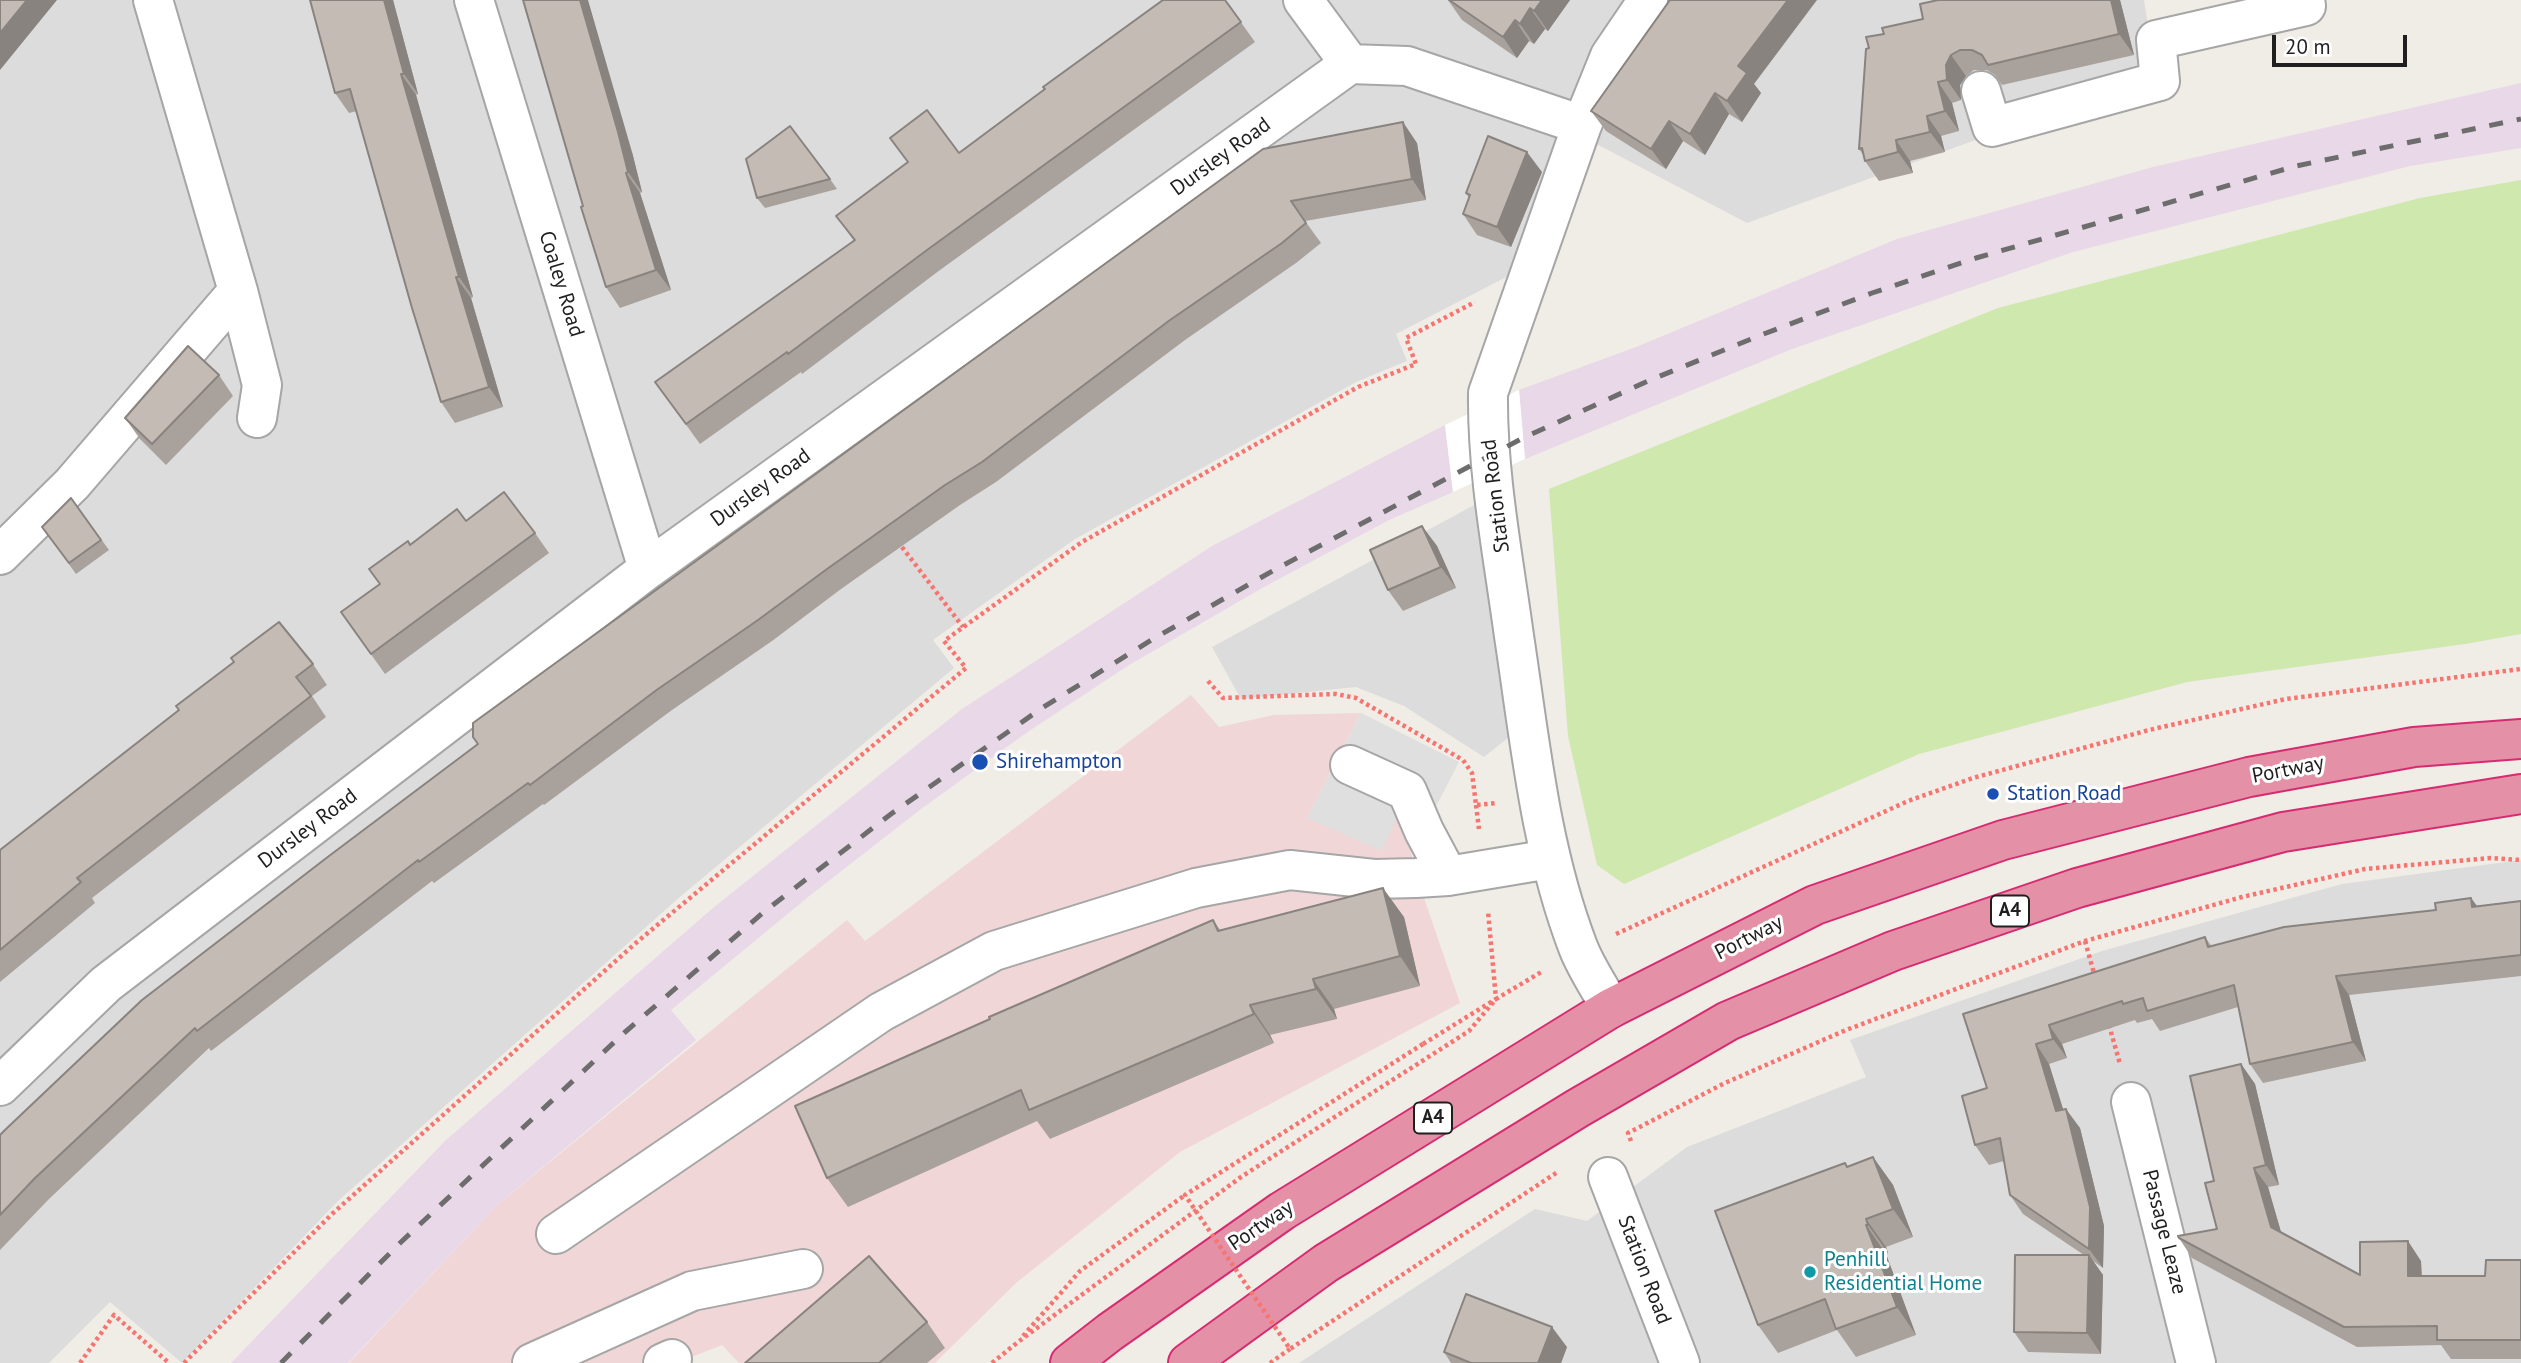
<!DOCTYPE html>
<html>
<head>
<meta charset="utf-8">
<style>
  body { margin:0 }
  #map { position:relative; width:2521px; height:1363px; overflow:hidden; background:#f0ece6; font-family:"PT Sans",sans-serif }
  canvas { display:block }
  .scale { position:absolute; left:2272px; top:35px; width:135px; height:32px; box-sizing:border-box; border:4px solid #1f1f1f; border-top:0; padding-left:9px; font-size:21px; line-height:24px; white-space:nowrap; color:#1f1f1f; -webkit-text-stroke:5px #fff; paint-order:stroke }
</style>
</head>
<body>
<div id="map">
<canvas width="2521" height="1363"></canvas>
<div class="scale">20 m</div>
</div>
<script>
const context = document.querySelector('canvas').getContext('2d');
context.lineJoin = 'round';
function paint(path, color) {
  context.fillStyle = color;
  context.fill(path, 'evenodd');
}
function stroke(path, color, width, dash) {
  context.strokeStyle = color;
  context.lineWidth = width;
  context.lineCap = dash ? 'butt' : 'round';
  context.setLineDash(dash || []);
  context.stroke(path);
}
function drawText(font, color, halo, rows, align = 'center') {
  context.font = font + ' "PT Sans",sans-serif';
  context.lineWidth = 6;
  context.setLineDash([]);
  context.textBaseline = 'middle';
  context.strokeStyle = halo;
  context.fillStyle = color;
  for (const [text, x, y, turn = 0] of rows) {
    context.save();
    context.translate(x, y);
    context.rotate((+turn || 0) * Math.PI / 180);
    context.textAlign = isNaN(turn) ? turn : align;
    if (halo) context.strokeText(text, 0, 0);
    context.fillText(text, 0, 0);
    context.restore();
  }
}
paint(new Path2D(`
  M 0,0 L 2144,0 L 2158,93 L 1992,134 L 1747,223 L 1566,128 L 1516,272 L 1396,334 L 1407,361 L 1356,382 L 1075,539 L 933,640 L 954,668 L 681,896 L 338,1201 L 182,1363 L 110,1302 L 49,1363 L 0,1363 Z
  M 1478,503 L 1519,729 L 1484,757 L 1404,706 L 1356,687 L 1241,699 L 1212,647 Z
  M 2521,860 L 2521,1363 L 1299,1363 L 1535,1209 L 1587,1221 L 1687,1147 L 1866,1077 L 1850,1040 L 2102,951 L 2342,884 Z`), '#dddcdc');
paint(new Path2D(`
  M 1191,695 L 1219,727 L 1274,715 L 1361,713 L 1307,818 L 1399,811 L 1425,901 L 1460,1003 L 1180,1152 L 1016,1283 L 935,1363 L 739,1363 L 722,1345 L 676,1363 L 349,1363 L 498,1204 L 847,920 L 865,941 Z`), '#f0d6d7');
paint(new Path2D(`
  M 2521,83 L 2521,148 L 2410,166 L 2073,252 L 1792,349 L 1525,459 L 1519,390 L 1636,347 L 1897,239 L 2153,167 Z
  M 1445,425 L 1453,492 L 1389,520 L 1264,587 L 1129,665 L 1029,731 L 921,809 L 808,897 L 671,1010 L 696,1040 L 498,1204 L 348,1363 L 231,1363 L 445,1141 L 713,908 L 962,709 L 1212,546 Z`), '#e9d8e7');
paint(new Path2D(`
  M 2521,180 L 2521,634 L 2465,644 L 2187,682 L 1919,754 L 1624,884 L 1597,865 L 1568,736 L 1549,489 L 1998,308 L 2420,198 Z`), '#cee8ad');
paint(new Path2D(`
  M 1361,713 L 1459,762 L 1412,853 L 1399,812 L 1382,851 L 1307,818 Z`), '#dfdfdf');
paint(new Path2D(`
  M 1519,390 L 1525,459 L 1453,492 L 1445,425 Z`), '#fff');
const minor = new Path2D(`
  M 153,0 L 238,291 L 262,385 L 257,418
  M 474,0 L 648,569
  M 1303,0 L 1350,64
  M 1981,91 L 1992,127 L 2160,81 L 2156,40 L 2306,6 L 2305,0
  M 0,555 L 72,484 L 238,291
  M 1350,765 L 1407,791 L 1424,831 L 1448,876
  M 1611,1008 C 1600,988 1586,968 1578,947 C 1540,848 1530,741 1514,636 C 1503,555 1487,474 1488,393 L 1582,125 L 1610,56 L 1648,0
  M 0,1086 L 106,984 L 648,569 L 1350,64 L 1407,66 L 1582,125
  M 2131,1102 L 2196,1363
  M 1608,1177 L 1680,1363
  M 556,1234 L 881,1012 L 994,951 L 1196,888 L 1290,870 L 1374,879 L 1416,878 L 1448,876 L 1550,859
  M 532,1363 L 692,1291 L 803,1269
  M 663,1363 L 672,1359`);
const highway = new Path2D(`
  M 1070,1363 L 1110,1332 L 1282,1211 L 1611,1008 L 1815,905 L 2003,840 L 2249,777 L 2414,747 L 2521,739
  M 1188,1363 L 1326,1263 L 1578,1108 L 1728,1021 L 1893,951 L 2077,888 L 2283,832 L 2521,794`);
stroke(minor, '#a6a6a6', 42);
stroke(highway, '#d62b71', 42);
stroke(new Path2D(`
  M 902,547 L 963,627
  M 1208,681 L 1223,698 L 1336,694 L 1356,698 L 1463,760 L 1472,773 L 1476,805 L 1497,803
  M 1476,805 L 1479,829
  M 1616,934 L 1908,801 L 1973,778 L 2149,730 L 2286,699 L 2521,669
  M 2085,941 L 2095,977
  M 2109,1025 L 2120,1064
  M 1423,1044 L 1496,999 L 1488,911
  M 1631,1141 L 1628,1133 L 1725,1083 L 1846,1030 L 2085,941 L 2242,897 L 2365,869 L 2491,858 L 2521,860
  M 1023,1336 L 1080,1271 L 1185,1195
  M 80,1363 L 114,1315 L 169,1363
  M 184,1363 L 332,1214 L 637,942 L 966,668 L 944,641 L 1082,542 L 1358,387 L 1416,364 L 1406,338 L 1475,302
  M 992,1363 L 1018,1342 L 1241,1177 L 1469,1031 L 1496,999 L 1543,971
  M 1270,1363 L 1290,1349`), '#f67571', 4.5, [3.5, 3.5]);
stroke(minor, '#fff', 38);
stroke(highway, '#e490a6', 38);
stroke(new Path2D(`
  M 281,1363 L 400,1243 L 624,1033 L 765,911 L 891,814 L 1042,708 L 1153,639 L 1276,569 L 1523,438 L 1648,381 L 1761,335 L 1872,293 L 1976,258 L 2296,166 L 2521,119`), '#6d6d6d', 5, [14, 14]);
stroke(new Path2D(`
  M 1423,1044 L 1185,1195 L 1290,1349 L 1559,1171`), '#f67571', 4.5, [3.5, 3.5]);
paint(new Path2D(`
  M 310,0 L 393,0 L 418,94 L 416,95 L 473,297 L 471,298 L 503,407 L 455,423 L 441,402 L 357,111 L 349,113 L 335,93 Z
  M 1225,0 L 1255,42 L 940,270 L 802,374 L 801,372 L 700,444 L 655,382 L 854,241 L 836,216 L 908,162 L 890,138 L 959,153 Z
  M 1448,0 L 1570,0 L 1548,31 L 1545,29 L 1534,44 L 1529,41 L 1517,58 L 1462,20 Z
  M 1938,0 L 2120,0 L 2134,55 L 2002,85 L 1995,75 L 1987,70 L 1974,70 L 1966,76 L 1960,85 L 1961,100 L 1952,103 L 1959,131 L 1941,136 L 1945,152 L 1910,161 L 1913,173 L 1879,181 L 1865,161 L 1864,156 L 1859,149 L 1869,48 L 1884,34 L 1923,19 Z
  M 1754,84 L 1761,93 L 1742,122 L 1729,114 L 1705,155 L 1683,141 L 1666,169 L 1606,131 L 1591,111 Z
  M 1417,143 L 1426,200 L 1305,221 L 1321,243 L 1296,263 L 1185,340 L 996,482 L 960,505 L 841,589 L 772,641 L 672,710 L 544,805 L 543,804 L 434,883 L 432,881 L 211,1051 L 209,1048 L 49,1199 L 0,1250 L 0,1135 L 478,744 L 1263,149 Z
  M 632,152 L 642,192 L 640,193 L 671,290 L 620,308 L 606,287 L 583,206 Z
  M 1542,172 L 1511,247 L 1477,235 L 1463,214 L 1469,198 L 1466,193 Z
  M 830,179 L 837,189 L 765,208 L 757,198 Z
  M 219,375 L 233,396 L 166,465 L 140,439 L 125,418 Z
  M 71,498 L 109,550 L 76,574 L 42,527 Z
  M 466,521 L 535,533 L 549,553 L 385,674 L 341,612 L 380,584 L 410,545 Z
  M 1422,526 L 1437,546 L 1456,588 L 1403,611 L 1388,590 Z
  M 313,664 L 327,685 L 312,696 L 326,717 L 92,898 L 95,903 L 0,982 L 0,850 Z
  M 2471,898 L 2477,906 L 2521,901 L 2521,976 L 2349,995 L 2366,1061 L 2263,1083 L 2250,1064 L 2238,1007 L 2160,1031 L 2152,1019 L 2137,1023 L 2135,1020 L 2062,1044 L 2067,1058 L 2049,1064 L 2063,1110 L 2080,1128 L 2104,1226 L 2103,1268 L 2093,1261 L 2103,1275 L 2101,1354 L 2028,1352 L 2014,1332 L 2084,1255 L 2023,1214 L 2010,1195 L 2004,1161 L 1989,1165 L 1975,1145 L 1987,1088 L 1963,1014 L 2205,937 L 2212,947 L 2436,910 Z
  M 1404,917 L 1420,986 L 1334,1009 L 1337,1019 L 1270,1035 L 1274,1043 L 1050,1139 L 1037,1121 L 848,1207 L 827,1178 L 1213,920 L 1221,931 Z
  M 2241,1064 L 2255,1084 L 2279,1185 L 2268,1187 L 2281,1232 L 2360,1275 L 2421,1261 L 2422,1276 L 2485,1276 L 2521,1260 L 2521,1359 L 2451,1359 L 2441,1345 L 2357,1347 L 2192,1258 L 2179,1238 L 2217,1229 L 2214,1181 Z
  M 1873,1157 L 1893,1185 L 1913,1237 L 1886,1247 L 1888,1253 L 1886,1254 L 1916,1335 L 1856,1357 L 1837,1330 L 1778,1353 L 1758,1325 L 1848,1167 Z
  M 927,1322 L 945,1348 L 927,1363 L 745,1363 Z
  M 1567,1347 L 1561,1363 L 1451,1363 L 1444,1352 Z`), '#a9a19c');
paint(new Path2D(`
  M 27,0 L 57,0 L 0,70 L 0,33 Z
  M 384,0 L 393,0 L 418,94 L 404,74 Z
  M 580,0 L 588,0 L 632,152 L 642,192 L 628,172 Z
  M 1542,0 L 1570,0 L 1548,31 L 1534,11 Z
  M 1788,0 L 1817,0 L 1754,84 L 1761,93 L 1742,122 L 1727,101 L 1738,66 Z
  M 2111,0 L 2120,0 L 2134,55 L 2119,34 Z
  M 1530,8 L 1545,29 L 1534,44 L 1520,24 Z
  M 1515,20 L 1529,41 L 1517,58 L 1503,37 Z
  M 1951,55 L 1966,76 L 1960,85 L 1961,100 L 1947,80 L 1946,65 Z
  M 401,74 L 416,95 L 473,297 L 459,277 Z
  M 1938,82 L 1952,103 L 1959,131 L 1945,111 Z
  M 1715,93 L 1729,114 L 1705,155 L 1690,134 Z
  M 1927,116 L 1941,136 L 1945,152 L 1930,132 Z
  M 1669,121 L 1683,141 L 1666,169 L 1651,149 Z
  M 1403,122 L 1417,143 L 1426,200 L 1412,179 Z
  M 1896,140 L 1910,161 L 1913,173 L 1898,152 Z
  M 1527,152 L 1542,172 L 1511,247 L 1497,227 Z
  M 626,173 L 640,193 L 671,290 L 656,270 Z
  M 456,277 L 471,298 L 503,407 L 489,387 Z
  M 1422,526 L 1437,546 L 1456,588 L 1441,567 Z
  M 1383,888 L 1404,917 L 1420,986 L 1400,956 Z
  M 2471,898 L 2485,917 L 2472,907 Z
  M 2336,976 L 2349,995 L 2366,1061 L 2353,1042 Z
  M 1313,979 L 1334,1009 L 1337,1019 L 1316,989 Z
  M 1250,1005 L 1270,1035 L 1274,1043 L 1254,1014 Z
  M 2049,1025 L 2062,1044 L 2067,1058 L 2053,1039 Z
  M 2036,1044 L 2049,1064 L 2070,1131 L 2056,1111 Z
  M 2241,1064 L 2255,1084 L 2279,1185 L 2266,1165 Z
  M 2066,1109 L 2080,1128 L 2104,1226 L 2103,1268 L 2089,1249 Z
  M 1873,1157 L 1893,1185 L 1913,1237 L 1893,1209 Z
  M 2254,1168 L 2268,1187 L 2285,1246 L 2271,1227 Z
  M 1866,1219 L 1886,1247 L 1888,1253 L 1868,1225 Z
  M 1866,1225 L 1886,1254 L 1916,1335 L 1897,1307 Z
  M 2408,1241 L 2421,1261 L 2422,1296 L 2408,1276 Z
  M 2089,1255 L 2103,1275 L 2101,1354 L 2087,1333 Z
  M 1552,1327 L 1567,1347 L 1561,1363 L 1538,1363 Z`), '#89837f');
const building = new Path2D(`
  M 0,0 L 27,0 L 0,33 Z
  M 310,0 L 384,0 L 404,74 L 401,74 L 459,277 L 456,277 L 489,387 L 441,402 L 412,308 L 350,89 L 335,93 Z
  M 523,0 L 580,0 L 618,132 L 628,172 L 626,173 L 656,270 L 606,287 L 581,207 L 583,206 Z
  M 1163,0 L 1225,0 L 1241,22 L 927,250 L 788,354 L 787,352 L 686,424 L 655,382 L 855,240 L 836,216 L 908,162 L 890,138 L 927,110 L 959,153 L 1045,89 L 1043,87 Z
  M 1449,0 L 1542,0 L 1534,11 L 1530,8 L 1520,24 L 1515,20 L 1503,37 Z
  M 1670,0 L 1788,0 L 1738,66 L 1747,73 L 1727,101 L 1715,93 L 1690,134 L 1669,121 L 1651,149 L 1591,111 Z
  M 1938,0 L 2111,0 L 2119,34 L 1988,65 L 1982,55 L 1972,50 L 1960,50 L 1951,55 L 1946,65 L 1947,80 L 1938,82 L 1945,111 L 1927,116 L 1930,132 L 1896,140 L 1898,152 L 1865,161 L 1862,148 L 1859,149 L 1866,49 L 1869,48 L 1866,37 L 1884,34 L 1882,28 L 1923,19 L 1920,4 Z
  M 1403,122 L 1412,179 L 1291,201 L 1306,223 L 1282,243 L 1170,320 L 982,462 L 945,485 L 827,569 L 758,620 L 658,689 L 530,785 L 528,783 L 419,862 L 418,860 L 197,1031 L 195,1028 L 34,1179 L 0,1215 L 0,1135 L 6,1129 L 142,1000 L 329,856 L 478,744 L 473,737 L 473,723 L 1263,149 Z
  M 790,126 L 830,179 L 757,198 L 746,159 Z
  M 1488,136 L 1527,152 L 1497,227 L 1463,214 L 1470,195 L 1466,193 Z
  M 188,346 L 219,375 L 152,444 L 125,418 Z
  M 504,492 L 535,533 L 371,654 L 341,612 L 380,584 L 369,569 L 408,541 L 410,545 L 457,509 L 466,521 Z
  M 71,498 L 101,540 L 69,563 L 42,527 Z
  M 1422,526 L 1441,567 L 1388,590 L 1370,550 Z
  M 279,622 L 313,664 L 296,677 L 311,696 L 77,878 L 81,882 L 0,950 L 0,850 L 179,710 L 176,706 L 234,662 L 231,658 Z
  M 1383,888 L 1400,956 L 1313,979 L 1316,989 L 1250,1005 L 1254,1014 L 1029,1110 L 1021,1090 L 827,1178 L 795,1106 L 990,1019 L 989,1017 L 1213,920 L 1218,931 Z
  M 2471,898 L 2472,907 L 2521,901 L 2521,955 L 2336,976 L 2353,1042 L 2250,1064 L 2234,985 L 2147,1011 L 2143,998 L 2123,1004 L 2122,1001 L 2049,1025 L 2053,1039 L 2036,1044 L 2056,1111 L 2066,1109 L 2090,1207 L 2089,1249 L 2010,1195 L 2000,1138 L 1975,1145 L 1962,1096 L 1987,1088 L 1963,1014 L 2205,937 L 2208,947 L 2284,927 L 2436,910 L 2435,903 Z
  M 2241,1064 L 2266,1165 L 2254,1168 L 2271,1227 L 2360,1275 L 2360,1242 L 2408,1241 L 2408,1276 L 2485,1276 L 2486,1260 L 2521,1260 L 2521,1340 L 2437,1340 L 2437,1326 L 2344,1327 L 2179,1238 L 2178,1236 L 2217,1229 L 2205,1183 L 2214,1181 L 2190,1076 Z
  M 1873,1157 L 1893,1209 L 1866,1219 L 1868,1225 L 1866,1225 L 1897,1307 L 1836,1329 L 1825,1299 L 1758,1325 L 1715,1211 L 1845,1163 L 1847,1167 Z
  M 2015,1255 L 2089,1255 L 2087,1333 L 2014,1332 Z
  M 869,1256 L 927,1322 L 879,1363 L 745,1363 Z
  M 1466,1294 L 1552,1327 L 1538,1363 L 1471,1363 L 1444,1352 Z`);
paint(building, '#c4bbb5');
stroke(building, '#89837f', 2);
for (const [x, y, r, color] of [
  [980,762,9,"#1a4fb4"],
  [1993,794,7,"#1a4fb4"],
  [1810,1272,7,"#0f9aa8"]
]) {
  const dot = new Path2D();
  dot.arc(x, y, r, 0, 2 * Math.PI);
  context.fillStyle = color;
  context.fill(dot);
  stroke(dot, '#fff', 2.5);
}
for (const [x, y, w] of [
  [2010,911,38],
  [1433,1118,38]
]) {
  const box = new Path2D();
  box.roundRect(x - w / 2, y - 15.5, w, 31, 5);
  context.fillStyle = '#fff';
  context.fill(box);
  stroke(box, '#1f1f1f', 2);
}
drawText('bold 19px', '#1f1f1f', null, [
  ["A4",2010,911],
  ["A4",1433,1118]
]);
drawText('21px', '#1f1f1f', '#fff', [
  ["Dursley Road",1221,157,-36],
  ["Coaley Road",561,284,73],
  ["Dursley Road",761,488,-36],
  ["Station Road",1496,496,-97],
  ["Portway",2288,770,-11],
  ["Dursley Road",308,829,-37],
  ["Portway",1749,938,-27],
  ["Portway",1261,1226,-34],
  ["Passage Leaze",2164,1232,76],
  ["Station Road",1644,1270,69]
]);
drawText('21px', '#164399', '#fff', [
  ["Shirehampton",996,762],
  ["Station Road",2007,794]
], 'left');
drawText('21px', '#0d838f', '#fff', [
  ["Penhill",1824,1260],
  ["Residential Home",1824,1284]
], 'left');
</script>
</body>
</html>
